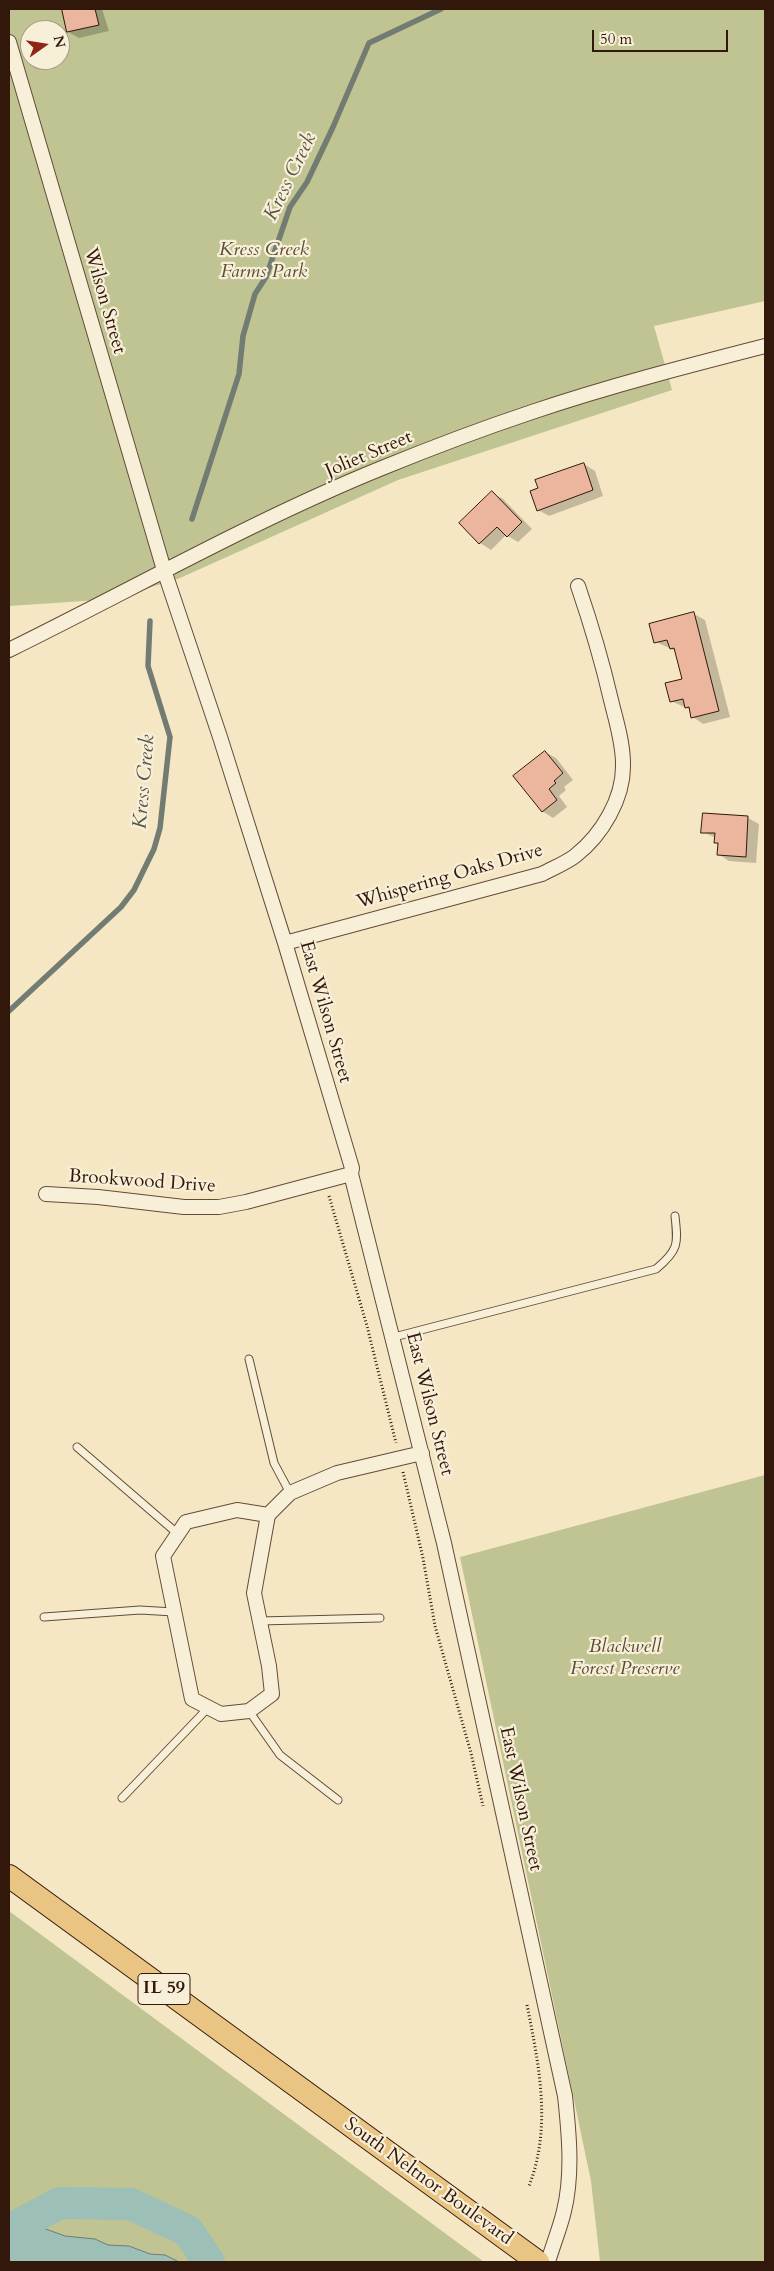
<!DOCTYPE html>
<html>
<head>
<meta charset="utf-8">
<style>
  body { margin:0 }
  #map { position:relative; width:774px; height:2271px; overflow:hidden; background:#f5e7c3; font-family:Cardo,serif }
  canvas { display:block }
  .frame { position:absolute; inset:0; border:10px solid #32170b; pointer-events:none }
  .north { position:absolute; left:20px; top:20px; width:50px; height:50px; box-sizing:border-box; background:#f8efd8; border:1px solid #a99986; border-radius:50%; rotate:77deg; font-size:14px; font-weight:700; line-height:20px; text-align:center; color:#32170b }
  .north::after { content:''; display:block; margin:auto; width:18px; height:22px; background:#8f2418; clip-path:polygon(50% 0,100% 100%,50% 72%,0 100%) }
  .scale { position:absolute; left:592px; top:30px; width:136px; height:22px; box-sizing:border-box; border:2px solid #32170b; border-top:0; padding-left:6px; font-size:15px; line-height:18px; white-space:nowrap; color:#32170b; -webkit-text-stroke:4px #f8efd8; paint-order:stroke }
</style>
</head>
<body>
<div id="map">
<canvas width="774" height="2271"></canvas>
<div class="frame"></div>
<div class="north">N</div>
<div class="scale">50 m</div>
</div>
<script>
const context = document.querySelector('canvas').getContext('2d');
context.lineJoin = 'round';
function paint(path, color) {
  context.fillStyle = color;
  context.fill(path, 'evenodd');
}
function stroke(path, color, width, dash) {
  context.strokeStyle = color;
  context.lineWidth = width;
  context.lineCap = dash ? 'butt' : 'round';
  context.setLineDash(dash || []);
  context.stroke(path);
}
function drawText(font, color, halo, rows, align = 'center') {
  context.font = font + ' Cardo,serif';
  context.lineWidth = 4.5;
  context.setLineDash([]);
  context.textBaseline = 'middle';
  context.strokeStyle = halo;
  context.fillStyle = color;
  for (const [text, x, y, turn = 0] of rows) {
    context.save();
    context.translate(x, y);
    context.rotate((+turn || 0) * Math.PI / 180);
    context.textAlign = isNaN(turn) ? turn : align;
    if (halo) context.strokeText(text, 0, 0);
    context.fillText(text, 0, 0);
    context.restore();
  }
}
paint(new Path2D(`
  M 9,9 L 765,9 L 765,301 L 654,326 L 672,390 L 398,480 L 180,578 L 114,599 L 9,606 ZM 30,30 L 60,30 L 60,60 L 30,60 Z
  M 765,1475 L 765,2262 L 600,2262 L 591,2181 L 460,1557 Z
  M 9,1911 L 484,2262 L 9,2262 Z`), '#bfc492');
const water = new Path2D(`
  M 9,2220 L 26,2226 L 43,2228 L 65,2236 L 95,2239 L 108,2245 L 129,2246 L 150,2254 L 165,2255 L 179,2262 L 9,2262 Z`);
paint(water, '#9cbfb7');
stroke(water, '#727c72', 1);
paint(new Path2D(`
  M 68,9 L 102,9 L 109,31 L 79,38 L 68,32 L 63,10 Z
  M 584,464 L 595,471 L 603,496 L 549,516 L 538,510 Z
  M 492,493 L 503,499 L 532,529 L 518,542 L 506,535 L 491,550 L 480,543 L 460,523 Z
  M 694,614 L 705,620 L 730,717 L 703,724 L 693,717 L 691,710 L 671,701 L 683,679 L 676,651 L 656,642 Z
  M 545,752 L 556,758 L 573,780 L 564,787 L 566,790 L 559,796 L 567,807 L 553,818 L 542,811 Z
  M 704,814 L 748,818 L 759,824 L 756,863 L 729,861 L 718,854 L 719,845 L 715,842 L 716,838 L 703,832 Z`), '#0003');
stroke(new Path2D(`
  M 192,519 L 239,374 L 243,336 L 255,294 L 266,277 L 290,207 L 307,182 L 333,127 L 369,43 L 441,9
  M 9,1011 L 121,907 L 134,890 L 154,849 L 160,828 L 170,737 L 148,666 L 150,621`), '#727c72', 5.5);
stroke(new Path2D(`
  M 9,2230 L 60,2203 L 131,2204 L 188,2231 L 209,2262`), '#9cbfb7', 32);
const building = new Path2D(`
  M 62,9 L 95,9 L 99,25 L 67,32 Z
  M 584,463 L 593,490 L 537,511 L 530,491 L 538,488 L 535,480 Z
  M 492,491 L 522,522 L 507,537 L 497,527 L 479,544 L 459,523 Z
  M 694,612 L 719,711 L 691,718 L 689,707 L 685,708 L 683,699 L 670,702 L 665,683 L 682,679 L 674,648 L 670,649 L 667,640 L 654,643 L 649,624 Z
  M 545,751 L 563,773 L 554,781 L 556,783 L 549,789 L 557,800 L 542,812 L 513,776 Z
  M 703,813 L 748,816 L 746,857 L 717,855 L 718,843 L 714,843 L 715,833 L 701,833 Z`);
paint(building, '#ecb69e');
stroke(building, '#32170b', 1);
const service = new Path2D(`
  M 394,1337 L 656,1269 C 679,1250 678,1244 675,1216
  M 249,1359 L 274,1463 L 290,1493
  M 77,1447 L 178,1534
  M 44,1617 L 140,1610 L 174,1612
  M 260,1621 L 380,1618
  M 249,1711 L 280,1755 L 338,1800
  M 122,1798 L 208,1708`);
const minor = new Path2D(`
  M 9,42 L 164,570 L 220,737 L 285,943 L 352,1168 L 351,1174 L 444,1543 L 565,2096 C 569,2133 573,2174 564,2211 C 560,2228 553,2245 548,2262
  M 9,650 C 133,589 254,520 382,468 C 431,448 481,429 532,412 C 609,386 687,366 765,346
  M 285,943 L 542,874 C 553,868 566,863 575,856 C 602,835 624,798 623,764 C 623,742 616,721 611,700 C 602,661 591,624 578,586
  M 46,1194 L 98,1197 L 184,1207 L 219,1207 L 246,1202 L 351,1174
  M 237,1510 L 268,1515 L 254,1593 L 269,1666 L 272,1694 L 249,1711 L 221,1714 L 192,1699 L 163,1556 L 186,1522 Z
  M 268,1515 L 290,1493 L 337,1473 L 422,1453`);
const primary = new Path2D(`
  M 9,1876 L 538,2262`);
stroke(service, '#634b39', 9);
stroke(minor, '#634b39', 16);
stroke(primary, '#32170b', 24);
stroke(new Path2D(`
  M 329,1196 L 367,1326 L 396,1443
  M 403,1472 L 423,1558 L 435,1626 L 471,1753 L 483,1806
  M 527,2005 C 539,2065 552,2127 529,2186`), '#32170b', 3, [1, 2.5]);
stroke(service, '#f8efd8', 7);
stroke(minor, '#f8efd8', 14);
stroke(primary, '#eac482', 22);
for (const [x, y, w] of [
  [164,1989,52]
]) {
  const box = new Path2D();
  box.roundRect(x - w / 2, y - 15.5, w, 31, 4);
  context.fillStyle = '#f8efd8';
  context.fill(box);
  stroke(box, '#32170b', 1);
}
drawText('bold 18px', '#32170b', null, [
  ["IL 59",164,1989]
]);
drawText('italic 19px', '#5c4b34', '#f8efd8', [
  ["Kress Creek",264,251],
  ["Farms Park",264,273],
  ["Blackwell",625,1648],
  ["Forest Preserve",625,1670]
]);
drawText('19px', '#32170b', '#f8efd8', [
  ["Wilson Street",104,301,74],
  ["Joliet Street",369,455,-23],
  ["Whispering Oaks Drive",450,877,-16],
  ["East Wilson Street",325,1012,74],
  ["Brookwood Drive",142,1182,4],
  ["East Wilson Street",429,1404,76],
  ["East Wilson Street",520,1799,78],
  ["South Neltnor Boulevard",428,2182,36]
]);
drawText('italic 20px', '#575247', '#f8efd8', [
  ["Kress Creek",291,177,-64],
  ["Kress Creek",145,782,-85]
]);
</script>
</body>
</html>
